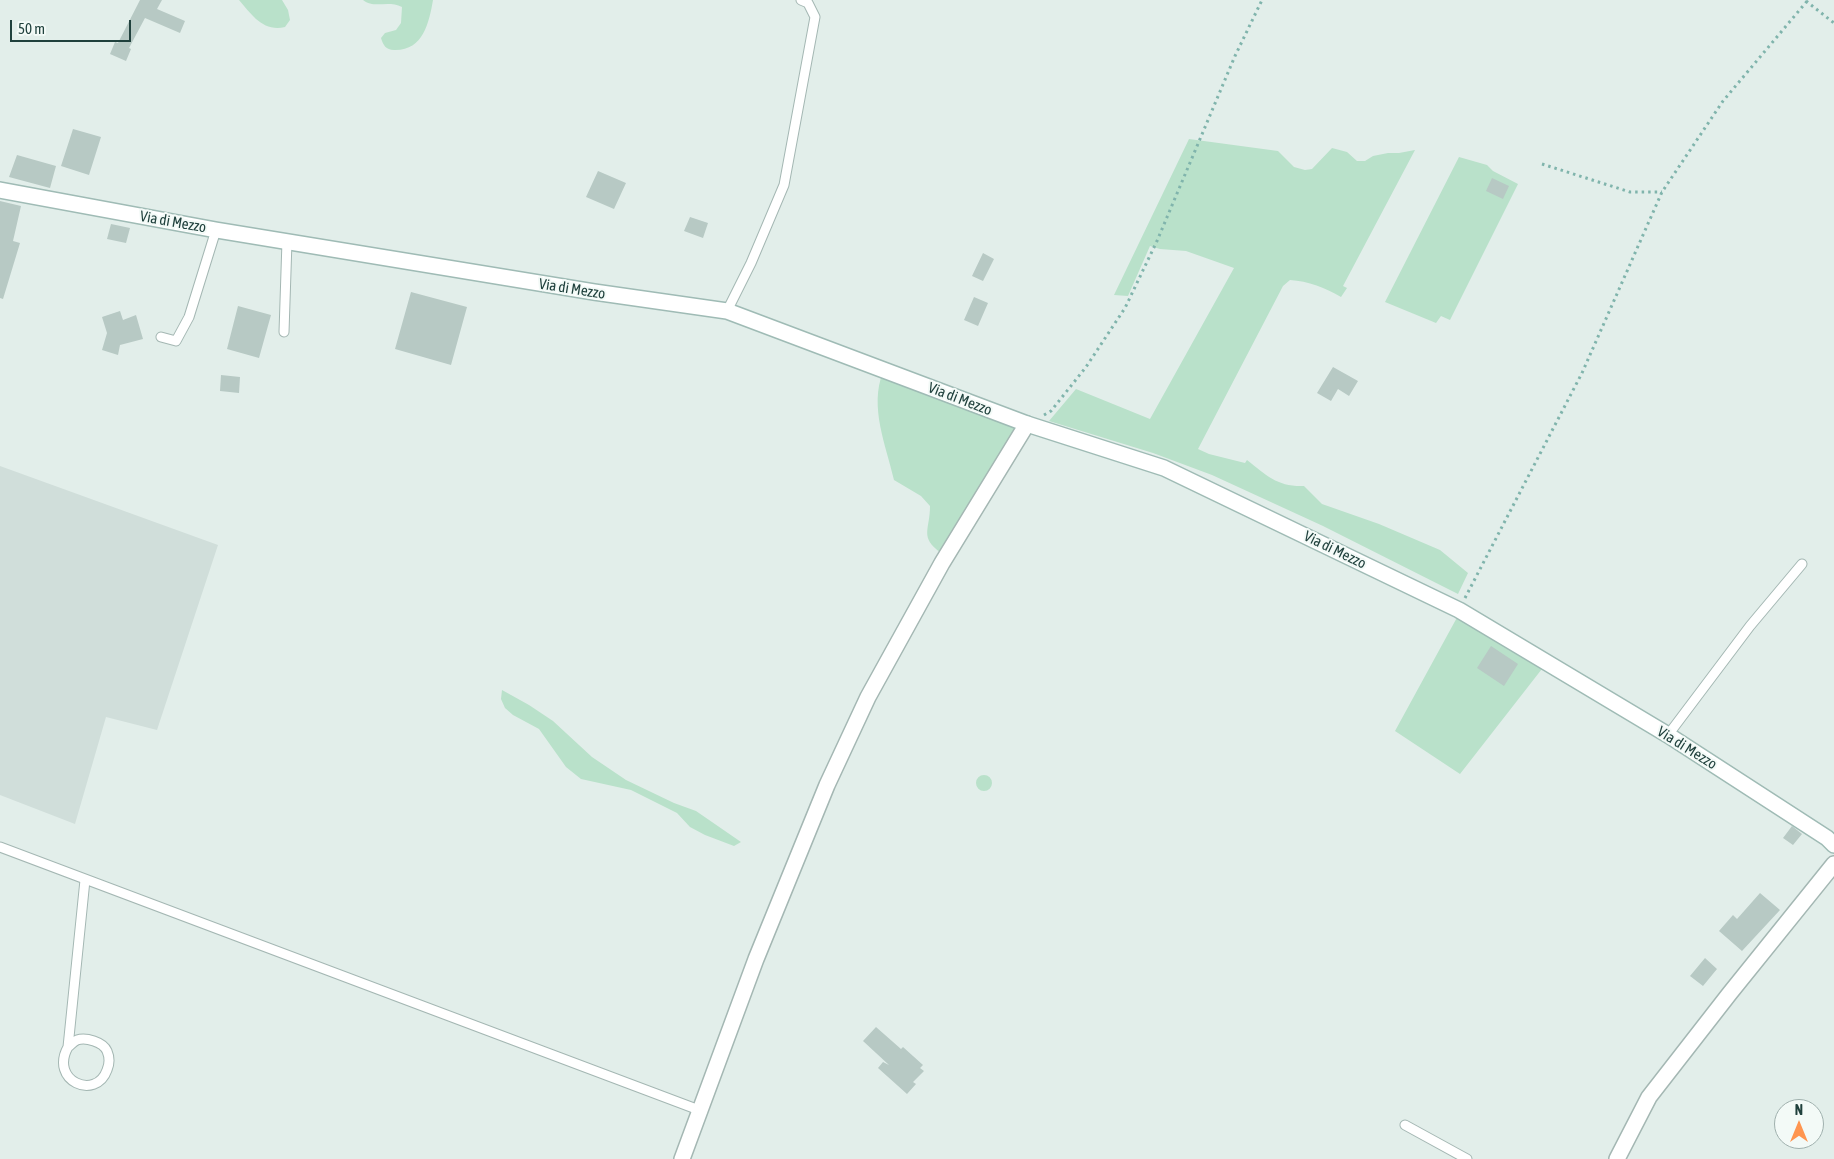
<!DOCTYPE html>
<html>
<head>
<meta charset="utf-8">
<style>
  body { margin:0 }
  #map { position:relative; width:1834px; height:1159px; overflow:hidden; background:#e2eeea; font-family:"Asap Condensed",sans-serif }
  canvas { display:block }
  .north { position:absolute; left:1774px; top:1099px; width:50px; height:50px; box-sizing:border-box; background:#f3faf7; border:1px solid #9fb0ad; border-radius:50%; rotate:0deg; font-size:14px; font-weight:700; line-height:20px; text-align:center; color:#20413d }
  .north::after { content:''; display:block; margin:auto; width:18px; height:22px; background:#fe9550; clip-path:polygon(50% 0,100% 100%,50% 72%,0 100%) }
  .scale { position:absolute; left:10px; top:20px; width:121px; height:22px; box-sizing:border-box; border:2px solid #20413d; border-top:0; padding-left:6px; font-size:15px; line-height:18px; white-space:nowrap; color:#20413d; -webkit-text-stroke:4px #f3faf7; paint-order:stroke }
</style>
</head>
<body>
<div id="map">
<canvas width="1834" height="1159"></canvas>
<div class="north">N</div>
<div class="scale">50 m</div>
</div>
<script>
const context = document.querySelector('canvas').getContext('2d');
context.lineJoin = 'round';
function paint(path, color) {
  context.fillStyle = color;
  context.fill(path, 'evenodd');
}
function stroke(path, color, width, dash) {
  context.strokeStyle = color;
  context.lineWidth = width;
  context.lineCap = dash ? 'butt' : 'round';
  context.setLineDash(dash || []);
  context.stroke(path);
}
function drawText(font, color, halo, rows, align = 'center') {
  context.font = font + ' "Asap Condensed",sans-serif';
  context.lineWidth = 4;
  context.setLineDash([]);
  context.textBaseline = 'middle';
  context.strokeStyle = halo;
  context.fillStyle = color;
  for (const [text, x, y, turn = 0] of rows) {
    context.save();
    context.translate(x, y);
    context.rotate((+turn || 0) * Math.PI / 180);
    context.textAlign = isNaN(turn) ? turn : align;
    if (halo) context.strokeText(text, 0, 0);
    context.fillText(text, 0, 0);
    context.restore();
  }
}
paint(new Path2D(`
  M 0,466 L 218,545 L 157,730 L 106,717 L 75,824 L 0,795 Z`), '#d0deda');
paint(new Path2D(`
  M 239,0 L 282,0 L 288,10 L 290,20 L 285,27 C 263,32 252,15 239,0 Z
  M 363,0 L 433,0 C 429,23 423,51 394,50 C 386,50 383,45 381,38 L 385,33 L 396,30 L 401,23 L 402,7 C 388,0 374,9 363,0 Z
  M 1189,139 L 1278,151 L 1294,167 L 1305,170 L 1312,169 L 1332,148 L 1347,152 L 1357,161 L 1365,161 L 1373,156 L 1388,153 L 1399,153 L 1415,150 L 1343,286 L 1347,288 L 1341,297 C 1326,288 1308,281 1290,280 L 1283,286 L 1198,449 L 1209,454 L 1245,463 L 1247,460 C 1267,476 1278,487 1304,486 L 1322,504 L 1379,524 L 1440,550 L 1468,573 L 1458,594 L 1323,526 L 1212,475 L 1153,453 L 1049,421 L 1076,389 L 1150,419 L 1234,268 L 1186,251 L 1160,249 L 1150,246 L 1128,296 L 1114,295 Z
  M 1459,157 L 1487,165 L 1493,171 L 1518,184 L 1450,320 L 1441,316 L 1436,323 L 1385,302 Z
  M 883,372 L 1021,423 L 941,553 C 919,537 930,530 930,506 L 921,496 L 894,480 C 886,445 869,407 883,372 Z
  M 1460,612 L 1545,665 L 1460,774 L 1395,731 Z
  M 502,690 L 529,705 L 553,721 L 592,757 L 626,780 L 674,803 L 696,811 L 741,842 L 734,846 L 705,835 L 690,827 L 677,813 L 631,790 L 581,779 L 566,767 L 539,729 L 513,715 L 505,708 L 501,699 Z
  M976 783a8 8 0 1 1 16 0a8 8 0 1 1-16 0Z`), '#b9e1ca');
paint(new Path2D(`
  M 140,0 L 162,0 L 157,9 L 185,21 L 180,33 L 145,18 L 129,48 L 131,49 L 126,61 L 110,54 L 115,42 L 118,43 Z
  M 73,129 L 101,137 L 89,175 L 61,166 Z
  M 17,155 L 56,166 L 50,188 L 9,177 Z
  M 598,171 L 626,183 L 614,209 L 586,197 Z
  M 1492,178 L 1509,186 L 1503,199 L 1486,191 Z
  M 0,201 L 21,206 L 13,241 L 20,243 L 3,299 L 0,298 Z
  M 690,217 L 708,223 L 703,238 L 684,231 Z
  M 111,224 L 130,228 L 126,243 L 107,239 Z
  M 983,253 L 994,259 L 983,281 L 972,276 Z
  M 411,292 L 467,307 L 451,365 L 395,349 Z
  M 974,297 L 988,303 L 978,326 L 964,320 Z
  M 238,306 L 271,315 L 259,358 L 227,349 Z
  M 120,311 L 123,320 L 136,315 L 143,339 L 120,345 L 118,355 L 102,350 L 107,333 L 102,317 Z
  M 1333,367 L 1358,381 L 1349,396 L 1338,389 L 1331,401 L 1317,393 Z
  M 221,375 L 240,377 L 239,393 L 220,391 Z
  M 1491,646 L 1518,664 L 1504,686 L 1477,668 Z
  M 1792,826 L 1802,834 L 1793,845 L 1783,838 Z
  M 1760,893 L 1780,910 L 1742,951 L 1719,931 L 1733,915 L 1737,919 Z
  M 1705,958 L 1717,969 L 1703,986 L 1690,976 Z
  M 876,1027 L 901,1049 L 903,1047 L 923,1065 L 920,1068 L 924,1071 L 913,1082 L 916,1084 L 907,1094 L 878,1068 L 883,1062 L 889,1065 L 863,1041 Z`), '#b7c9c4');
const service = new Path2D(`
  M 727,311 L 751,263 L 784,185 L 815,17 L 808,3 L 801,0
  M 284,332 L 287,241
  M 161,337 L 176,341 L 189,317 L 216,230
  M 1668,735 L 1750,626 L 1802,564
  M 0,847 L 699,1110
  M 68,1047 C 71,1045 73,1042 77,1040 C 86,1037 103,1042 107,1051 C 110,1058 110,1063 107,1070 C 96,1101 49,1081 68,1047 L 85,880
  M 1405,1125 L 1467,1159`);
const minor = new Path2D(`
  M 682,1159 L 756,959 L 827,785 L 868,697 L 942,563 L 1027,424
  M 1617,1159 L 1649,1097 L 1730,993 L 1834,864`);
const secondary = new Path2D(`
  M 0,190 L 216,230 L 594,292 L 727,311 L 1027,424 L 1164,468 L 1459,610 L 1668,735 L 1827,838 L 1834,845`);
stroke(service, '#a4b7b3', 11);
stroke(minor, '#a4b7b3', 18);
stroke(secondary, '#9fbbb5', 18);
stroke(new Path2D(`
  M 1806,1 L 1834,23
  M 1542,164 L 1630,192 L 1662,192
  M 1044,415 L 1051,411 L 1086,367 L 1125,308 L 1157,241 L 1235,56 L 1262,0
  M 1465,598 L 1582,373 L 1662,192 L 1723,101 L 1808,0`), '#80b4ac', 3, [2.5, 4]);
stroke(service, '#fff', 9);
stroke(minor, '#fff', 15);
stroke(secondary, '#fff', 15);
drawText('15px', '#20413d', '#f3faf7', [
  ["Via di Mezzo",173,222,10],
  ["Via di Mezzo",572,289,9],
  ["Via di Mezzo",960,399,21],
  ["Via di Mezzo",1335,550,26],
  ["Via di Mezzo",1687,748,32]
]);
</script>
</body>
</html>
